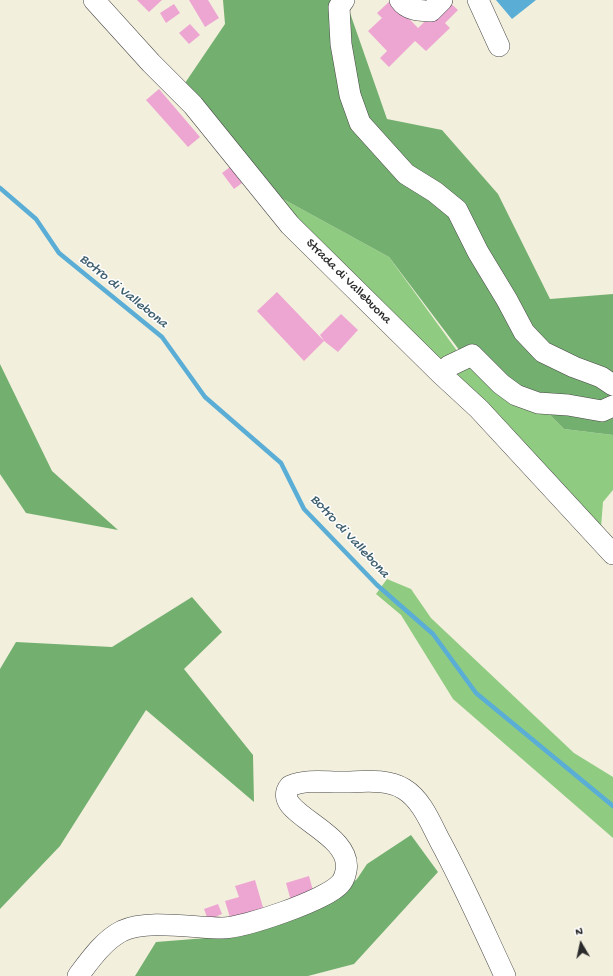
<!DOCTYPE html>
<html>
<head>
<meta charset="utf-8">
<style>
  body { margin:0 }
  #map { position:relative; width:613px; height:976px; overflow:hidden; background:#f3efdd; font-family:"Gochi Hand",sans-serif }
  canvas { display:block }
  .north { position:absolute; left:561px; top:924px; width:40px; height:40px; -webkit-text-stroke:3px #fff; paint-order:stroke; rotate:351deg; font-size:11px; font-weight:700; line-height:16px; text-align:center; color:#2b2b2b }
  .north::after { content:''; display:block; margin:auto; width:14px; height:18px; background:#2b2b2b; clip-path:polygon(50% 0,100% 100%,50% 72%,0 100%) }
</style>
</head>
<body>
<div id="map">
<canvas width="613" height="976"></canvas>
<div class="north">N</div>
</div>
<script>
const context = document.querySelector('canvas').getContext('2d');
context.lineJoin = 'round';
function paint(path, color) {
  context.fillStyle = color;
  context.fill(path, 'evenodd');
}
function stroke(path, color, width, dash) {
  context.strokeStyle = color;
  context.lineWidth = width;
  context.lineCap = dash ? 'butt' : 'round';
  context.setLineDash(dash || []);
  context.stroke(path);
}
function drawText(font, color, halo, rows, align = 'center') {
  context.font = font + ' "Gochi Hand",sans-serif';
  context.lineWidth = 3;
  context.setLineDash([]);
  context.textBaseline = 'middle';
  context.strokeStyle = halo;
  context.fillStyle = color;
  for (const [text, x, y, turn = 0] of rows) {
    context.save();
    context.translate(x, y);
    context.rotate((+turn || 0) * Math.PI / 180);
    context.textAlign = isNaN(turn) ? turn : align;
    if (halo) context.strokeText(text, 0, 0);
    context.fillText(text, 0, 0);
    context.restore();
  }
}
paint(new Path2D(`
  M 272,193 L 389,257 L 463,359 L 538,403 L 564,429 L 613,435 L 613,490 L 603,502 L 600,540 Z
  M 387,579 L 411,589 L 431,618 L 574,753 L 613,777 L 613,838 L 453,699 L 401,615 L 376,594 Z`), '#8fcc82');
paint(new Path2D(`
  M 223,0 L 351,0 L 350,13 L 387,119 L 442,130 L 498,194 L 550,299 L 613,294 L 613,435 L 564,429 L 538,403 L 463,355 L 389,257 L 272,193 L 185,83 L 225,24 Z
  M 0,364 L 52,471 L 118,530 L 26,513 L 0,474 Z
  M 192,597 L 222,632 L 184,669 L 253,755 L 254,802 L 146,710 L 60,846 L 0,909 L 0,669 L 16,642 L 112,647 Z
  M 411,835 L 438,872 L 354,964 L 308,976 L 135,976 L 156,942 L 219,937 L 335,898 L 357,879 L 367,864 Z`), '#73b070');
paint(new Path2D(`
  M 496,0 L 536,0 L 512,19 Z`), '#5aaed6');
stroke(new Path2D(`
  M 0,188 L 36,219 L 59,253 L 162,337 L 205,397 L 281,463 L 304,509 L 377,585 L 433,634 L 476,693 L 613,806`), '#5aaed6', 4.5);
paint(new Path2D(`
  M 137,0 L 162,0 L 149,12 Z
  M 189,0 L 208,0 L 219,18 L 205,27 Z
  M 391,0 L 418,28 L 447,0 L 458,10 L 445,23 L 450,28 L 426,51 L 415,41 L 389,67 L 380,58 L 387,51 L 368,31 L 382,18 L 377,13 Z
  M 174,4 L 180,13 L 166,23 L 160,13 Z
  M 190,24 L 200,35 L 189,44 L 179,33 Z
  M 159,89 L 200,137 L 188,147 L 146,100 Z
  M 230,167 L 242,183 L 234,189 L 222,173 Z
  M 277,292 L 324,341 L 304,361 L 257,311 Z
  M 341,314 L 358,330 L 338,352 L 324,341 L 320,335 Z
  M 309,876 L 314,894 L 291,901 L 286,883 Z
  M 255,880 L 265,914 L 232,924 L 225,901 L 239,897 L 235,886 Z
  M 218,904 L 222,914 L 208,920 L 204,909 Z`), '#eda6d2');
const minor = new Path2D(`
  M 94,0 L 151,63 L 193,105 L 290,225 L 440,373 L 479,409 L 613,554
  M 344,0 L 339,7 L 341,44 L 350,95 L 360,123 L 406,174 L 435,192 L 457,210 L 478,252 L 507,300 L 524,332 L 543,352 L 574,367 L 601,377 L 613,385
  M 400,0 C 407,10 419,11 431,11 L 442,0
  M 478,0 L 499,46
  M 440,373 L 449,366 L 472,355 L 501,384 L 516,395 L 538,403 L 568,405 L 602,411 L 613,406
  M 78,976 C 90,960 104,940 122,931 C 148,919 193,928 222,928 C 244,928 326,900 340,884 C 344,880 345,876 346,871 C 354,831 268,813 290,786 C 306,779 325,782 341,782 C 362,782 386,778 404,789 C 422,800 431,824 440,841 C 464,885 484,931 505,976`);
stroke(minor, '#494846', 22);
stroke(minor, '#fff', 21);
drawText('13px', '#2b2b2b', '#fff', [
  ["Strada di Vallebuona",348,282,45]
]);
drawText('italic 14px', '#3e5f6f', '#fff', [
  ["Botro di Vallebona",123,292,39],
  ["Botro di Vallebona",349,537,47]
]);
</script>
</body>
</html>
